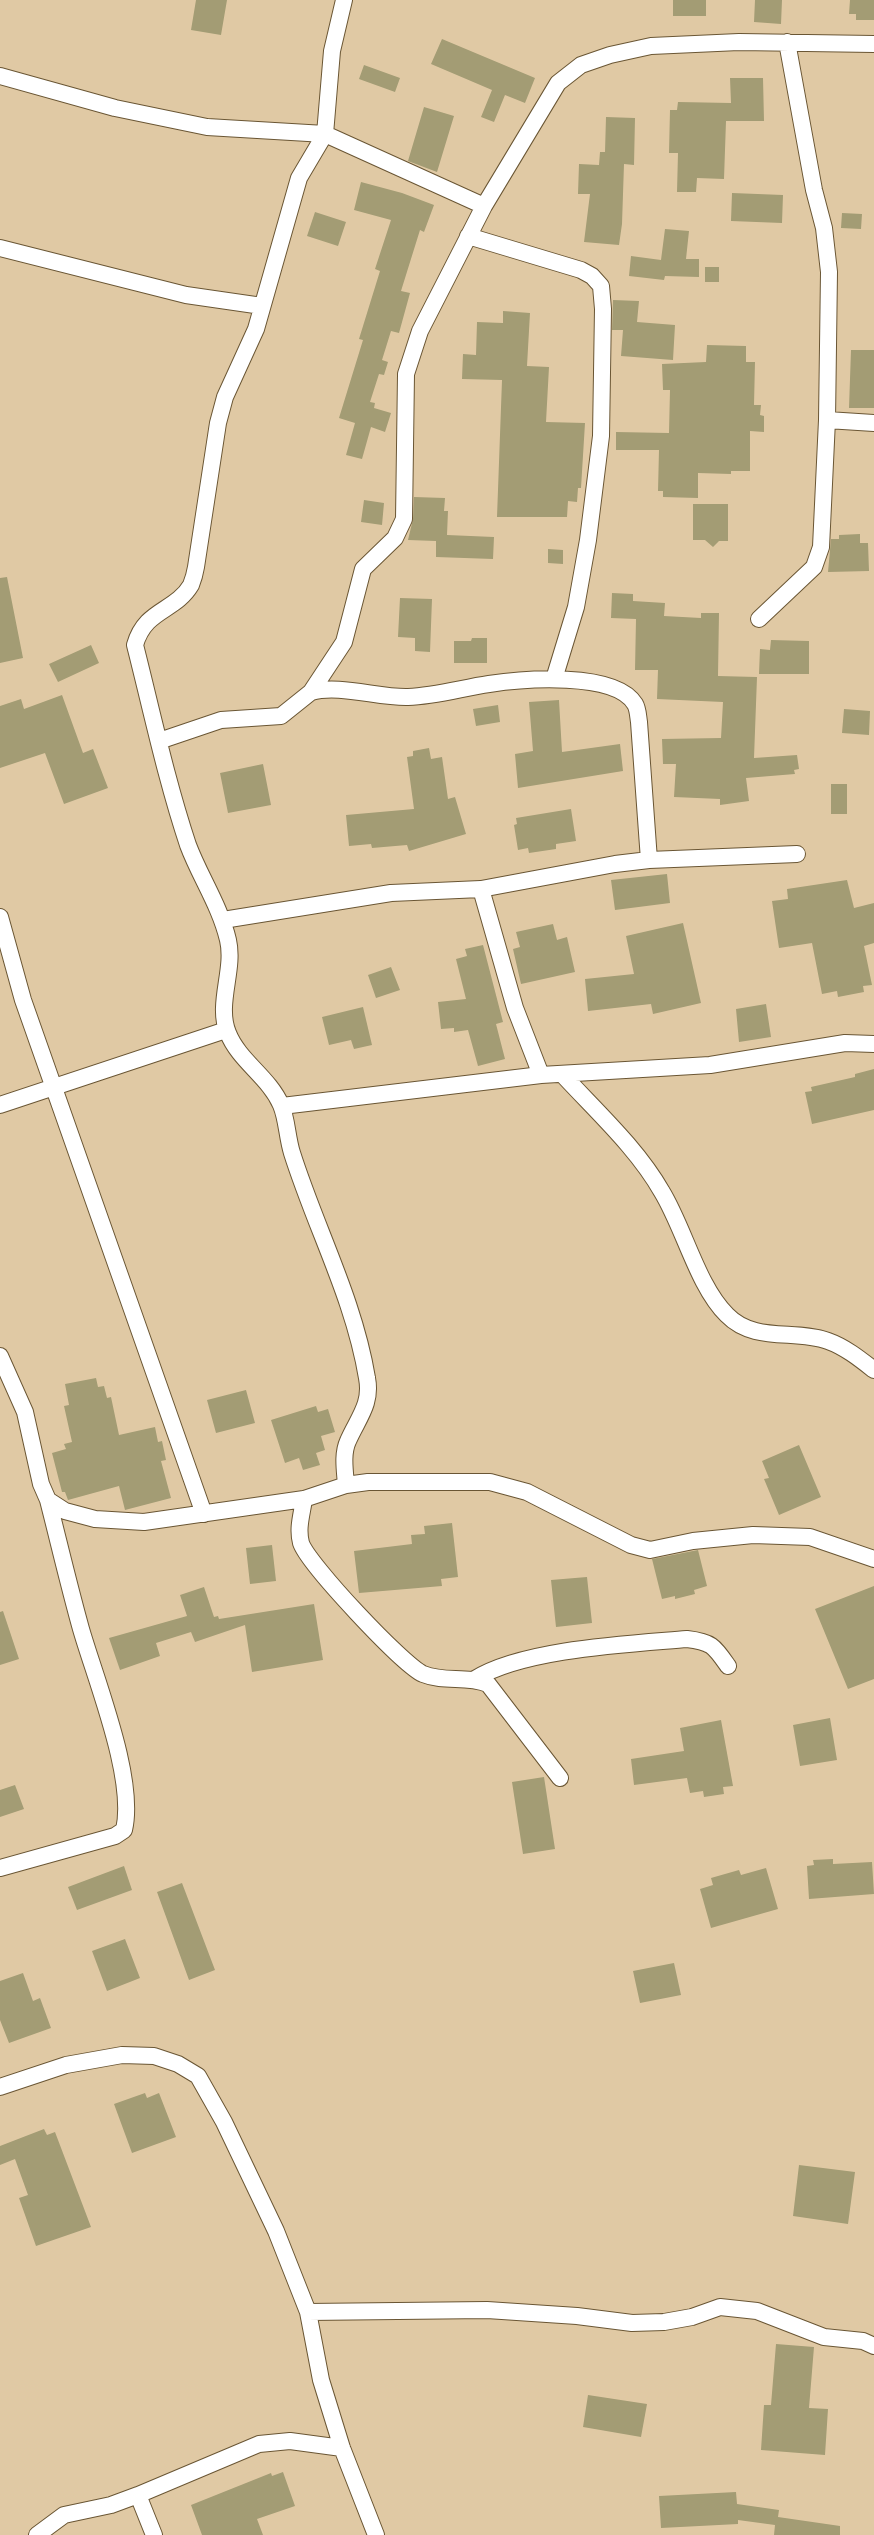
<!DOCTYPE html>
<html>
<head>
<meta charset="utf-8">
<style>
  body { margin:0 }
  canvas { display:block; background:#e0c9a4 }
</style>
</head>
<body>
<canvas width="874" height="2535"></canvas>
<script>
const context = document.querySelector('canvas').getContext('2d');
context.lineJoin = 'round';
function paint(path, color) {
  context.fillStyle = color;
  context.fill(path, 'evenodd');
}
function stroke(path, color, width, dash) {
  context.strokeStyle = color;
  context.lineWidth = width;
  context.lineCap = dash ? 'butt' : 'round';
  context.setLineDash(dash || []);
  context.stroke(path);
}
paint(new Path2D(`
  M 196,0 L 227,0 L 221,35 L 191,30 Z
  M 673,0 L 706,0 L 706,16 L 673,16 Z
  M 755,0 L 782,0 L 781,24 L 754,22 Z
  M 850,0 L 874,0 L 874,20 L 856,20 L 856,14 L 849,14 Z
  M 442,39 L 535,78 L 525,103 L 505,95 L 494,122 L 481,117 L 492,90 L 431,64 Z
  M 364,65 L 400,78 L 395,92 L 359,79 Z
  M 730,78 L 763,78 L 764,121 L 726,121 L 724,179 L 697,178 L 696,192 L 677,192 L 678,153 L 669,153 L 670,110 L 677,110 L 678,102 L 731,103 Z
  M 424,107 L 454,116 L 437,172 L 408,161 Z
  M 606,117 L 635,118 L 634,165 L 624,164 L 622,224 L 619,245 L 584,242 L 590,194 L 578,194 L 579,164 L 599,165 L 600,152 L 605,152 Z
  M 361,182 L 402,193 L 434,205 L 424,232 L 420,230 L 401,291 L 410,293 L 399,333 L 391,331 L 382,360 L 388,362 L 384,375 L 379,374 L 370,402 L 375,403 L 374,408 L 391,413 L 385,432 L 371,427 L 362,459 L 346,455 L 355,423 L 339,418 L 363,340 L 359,339 L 380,271 L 375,269 L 391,220 L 354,210 Z
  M 732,193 L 783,195 L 782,223 L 731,221 Z
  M 315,212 L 346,222 L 338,246 L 307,236 Z
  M 842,213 L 862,214 L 861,229 L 841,228 Z
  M 665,229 L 689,231 L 686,259 L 699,259 L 699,277 L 665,276 L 664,280 L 629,276 L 631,256 L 661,260 Z
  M 705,267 L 719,267 L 719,282 L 705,282 Z
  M 613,300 L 639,301 L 637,322 L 675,325 L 673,360 L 621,356 L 623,330 L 612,330 Z
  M 503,311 L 530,313 L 527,366 L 549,367 L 546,422 L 585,423 L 581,488 L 578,488 L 577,502 L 568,501 L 567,517 L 497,517 L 502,380 L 462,379 L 463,354 L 476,355 L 477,322 L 503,323 Z
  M 707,345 L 746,346 L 746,362 L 755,362 L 754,405 L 761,405 L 760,415 L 764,416 L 764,432 L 750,431 L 750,471 L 731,471 L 731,474 L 698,473 L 698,498 L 663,497 L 663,491 L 658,491 L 659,450 L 616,450 L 616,432 L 669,433 L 670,390 L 663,390 L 662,364 L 706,362 Z
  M 851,350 L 874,350 L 874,408 L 849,408 Z
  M 414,497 L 445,498 L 444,511 L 448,511 L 447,535 L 494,537 L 493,559 L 436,557 L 436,541 L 408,540 L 413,519 Z
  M 364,500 L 384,503 L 382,525 L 361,522 Z
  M 693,504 L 728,504 L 728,541 L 719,541 L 713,547 L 705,540 L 693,540 Z
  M 860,534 L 860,543 L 868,543 L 869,571 L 828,572 L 831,539 L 839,539 L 839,535 Z
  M 548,549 L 563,550 L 563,564 L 548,563 Z
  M 7,577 L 23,658 L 0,663 L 0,578 Z
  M 612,593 L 633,594 L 633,601 L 665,603 L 664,616 L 701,618 L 701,613 L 719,613 L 718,676 L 757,677 L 754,758 L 797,755 L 799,769 L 794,770 L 795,774 L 746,778 L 749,801 L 720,805 L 720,799 L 674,797 L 676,764 L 663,764 L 662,739 L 721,738 L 723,702 L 657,699 L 658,670 L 635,670 L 636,619 L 611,618 Z
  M 400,598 L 432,599 L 430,652 L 415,651 L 415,638 L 398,637 Z
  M 472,638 L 487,638 L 487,663 L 454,663 L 454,641 L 471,641 Z
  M 771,640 L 809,641 L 809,674 L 759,674 L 760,649 L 770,650 Z
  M 91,645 L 99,663 L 58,682 L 49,664 Z
  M 62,695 L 83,753 L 93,749 L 108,788 L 64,804 L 45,753 L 0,768 L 0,706 L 21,699 L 24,709 Z
  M 559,700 L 562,752 L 620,744 L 623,771 L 518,788 L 515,754 L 533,751 L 529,702 Z
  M 498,705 L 500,722 L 476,726 L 473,709 Z
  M 844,709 L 870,711 L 869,735 L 842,733 Z
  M 429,748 L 431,759 L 442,757 L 448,799 L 455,797 L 466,834 L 409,851 L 407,845 L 372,848 L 371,844 L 349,846 L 346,815 L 414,809 L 407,757 L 413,756 L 413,751 Z
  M 263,764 L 271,805 L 228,813 L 220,773 Z
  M 831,784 L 847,784 L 847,814 L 831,814 Z
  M 571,809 L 576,841 L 556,844 L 556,849 L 529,853 L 528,848 L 518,850 L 514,825 L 517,824 L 516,818 Z
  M 667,874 L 670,903 L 615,910 L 611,880 Z
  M 847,880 L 854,908 L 874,903 L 874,943 L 864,946 L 872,985 L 863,986 L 864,992 L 838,997 L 837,991 L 822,994 L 812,943 L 779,948 L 772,901 L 788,899 L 787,889 Z
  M 683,923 L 701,1003 L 653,1014 L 651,1004 L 588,1011 L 585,979 L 634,974 L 626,936 Z
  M 553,924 L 557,940 L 567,937 L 575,972 L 521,984 L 513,949 L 520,947 L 516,932 Z
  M 483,945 L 503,1022 L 496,1024 L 505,1059 L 478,1066 L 468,1030 L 454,1032 L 454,1028 L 441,1029 L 438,1002 L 466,999 L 456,959 L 467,956 L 465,949 Z
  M 391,967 L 400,990 L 376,998 L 368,975 Z
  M 766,1004 L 771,1037 L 739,1042 L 736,1009 Z
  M 363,1007 L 372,1045 L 354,1049 L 351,1040 L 329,1045 L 322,1017 Z
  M 874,1069 L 874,1110 L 812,1124 L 805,1092 L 812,1091 L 811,1087 L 855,1077 L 855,1074 Z
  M 96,1378 L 98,1387 L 104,1386 L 107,1398 L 111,1397 L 119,1435 L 155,1427 L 158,1442 L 162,1441 L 166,1460 L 161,1461 L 171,1498 L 125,1510 L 119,1486 L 68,1500 L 65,1492 L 62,1492 L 52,1453 L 66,1449 L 64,1444 L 72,1442 L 64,1406 L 69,1405 L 65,1384 Z
  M 246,1390 L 255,1423 L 216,1433 L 207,1400 Z
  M 316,1406 L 318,1412 L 328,1409 L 335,1432 L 321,1436 L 325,1450 L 316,1453 L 320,1465 L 303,1470 L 299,1458 L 285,1463 L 271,1420 Z
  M 799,1445 L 821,1497 L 779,1515 L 764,1479 L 769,1478 L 762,1461 Z
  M 452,1523 L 458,1577 L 441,1579 L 442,1586 L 359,1593 L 354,1551 L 412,1544 L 411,1535 L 425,1534 L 424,1526 Z
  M 272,1545 L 276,1581 L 250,1584 L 246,1548 Z
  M 698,1550 L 707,1586 L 694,1590 L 695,1594 L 675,1599 L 675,1596 L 662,1599 L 652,1559 Z
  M 587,1577 L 592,1623 L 556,1627 L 551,1580 Z
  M 874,1586 L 874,1679 L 848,1689 L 815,1609 Z
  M 204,1587 L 214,1617 L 218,1616 L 219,1619 L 314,1604 L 323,1660 L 252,1672 L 245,1625 L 195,1642 L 191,1632 L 156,1643 L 160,1656 L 120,1670 L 109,1638 L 187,1616 L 180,1595 Z
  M 3,1611 L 19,1659 L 0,1665 L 0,1612 Z
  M 830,1718 L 837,1760 L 800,1766 L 793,1725 Z
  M 721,1720 L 733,1786 L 723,1787 L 724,1794 L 704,1797 L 703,1791 L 690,1793 L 687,1778 L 634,1785 L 631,1759 L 684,1751 L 680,1728 Z
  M 544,1777 L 555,1849 L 523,1854 L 512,1782 Z
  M 15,1785 L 24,1809 L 0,1817 L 0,1790 Z
  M 833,1859 L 833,1864 L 872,1862 L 874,1894 L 809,1899 L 807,1866 L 814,1865 L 813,1860 Z
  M 124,1866 L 132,1890 L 77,1910 L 68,1887 Z
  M 766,1868 L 778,1909 L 711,1928 L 700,1889 L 713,1885 L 711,1878 L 739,1870 L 741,1875 Z
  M 182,1883 L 215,1970 L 189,1980 L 157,1892 Z
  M 125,1939 L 140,1978 L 107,1991 L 92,1951 Z
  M 674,1963 L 681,1995 L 640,2003 L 633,1971 Z
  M 23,1973 L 33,2001 L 40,1998 L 51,2028 L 9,2043 L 0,2020 L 0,1981 Z
  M 145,2093 L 147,2098 L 159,2093 L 176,2137 L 132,2153 L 114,2104 Z
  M 44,2129 L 47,2135 L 55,2132 L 91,2227 L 36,2246 L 19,2198 L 28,2195 L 15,2159 L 0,2165 L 0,2146 Z
  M 799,2165 L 855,2172 L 848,2224 L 793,2216 Z
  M 776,2344 L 814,2347 L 809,2408 L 828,2409 L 825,2455 L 761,2450 L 764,2405 L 771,2405 Z
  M 588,2395 L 647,2404 L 641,2437 L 583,2427 Z
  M 283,2472 L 295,2506 L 257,2519 L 263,2535 L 202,2535 L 191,2505 L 271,2473 L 272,2476 Z
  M 736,2492 L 737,2504 L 779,2510 L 778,2517 L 840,2526 L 840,2535 L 774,2535 L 775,2525 L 738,2520 L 738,2524 L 661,2528 L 659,2496 Z`), '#a39c74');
const street = new Path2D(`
  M 344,0 L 332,51 L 325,134 L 299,178 L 256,329 L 225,397 L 218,423 L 196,567 C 195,573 193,580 191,585 C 175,612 145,609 135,645 C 152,712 166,779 188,845 C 200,877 220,906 228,940 C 235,970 216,1004 228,1033 C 239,1061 269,1077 281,1105 C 287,1119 287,1137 292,1153 C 316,1229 354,1299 367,1378 C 372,1404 358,1418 348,1441 C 342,1454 345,1471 346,1485
  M 0,76 L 115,108 L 207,127 L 325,134 L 484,206
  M 468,236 L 581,270 L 592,276 L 601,286 L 603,309 L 601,436 L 588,540 L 576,607 L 554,679
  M 0,248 L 186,295 L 262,306
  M 827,420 L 874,423
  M 759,619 L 814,567 L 821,547 L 827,420 L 829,272 L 824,228 L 814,190 L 787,42
  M 311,692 C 339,684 379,698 408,697 C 436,696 462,688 489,684 C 522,679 615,671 635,704 C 638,709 638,716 639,722 L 649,860
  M 159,741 L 221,720 L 281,716 L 311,692 L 344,642 L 363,569 L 395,538 L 404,519 L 406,374 L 420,331 L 484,206 L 558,83 L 581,65 L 610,55 L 651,46 L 739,42 L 874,44
  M 481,889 L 515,1008 L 541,1075
  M 0,917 L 23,1000 L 204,1514
  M 223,920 L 391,893 L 481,889 L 615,864 L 649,860 L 797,854
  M 562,1074 C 596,1111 637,1148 662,1192 C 684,1228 698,1287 727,1315 C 754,1343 795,1329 828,1341 C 845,1347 860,1359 874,1370
  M 0,1105 L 226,1030
  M 282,1106 L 541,1075 L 710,1065 L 845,1043 L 874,1044
  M 0,1356 L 25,1412 L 41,1484 L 48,1500 L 65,1511 L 95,1519 L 144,1522 L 304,1499 L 346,1485 L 368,1482 L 490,1482 L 527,1492 L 631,1545 L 650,1550 L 693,1541 L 753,1535 L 810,1537 L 874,1559
  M 304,1499 C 302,1514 297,1528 301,1543 C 308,1564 403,1665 423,1674 C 445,1683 466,1675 488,1684 L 560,1778
  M 475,1679 C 523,1649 629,1644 687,1639 C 712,1642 714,1646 728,1666
  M 0,1868 L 115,1836 L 124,1830 C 136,1779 96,1681 81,1629 C 69,1586 59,1543 48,1500
  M 0,2087 L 66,2065 L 122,2055 L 154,2056 L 178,2064 L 198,2076 L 224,2122 L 276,2231 L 308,2312 L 321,2380 L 342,2448 L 376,2535
  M 308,2312 L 487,2310 L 577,2316 L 632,2323 L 664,2322 L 692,2317 L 720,2307 L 757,2311 L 824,2337 L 863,2341 L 874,2346
  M 138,2495 L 154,2535
  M 37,2535 L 64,2515 L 111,2505 L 138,2495 L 259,2444 L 290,2441 L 342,2448`);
stroke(street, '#6a5634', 18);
stroke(street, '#fff', 16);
</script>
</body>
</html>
